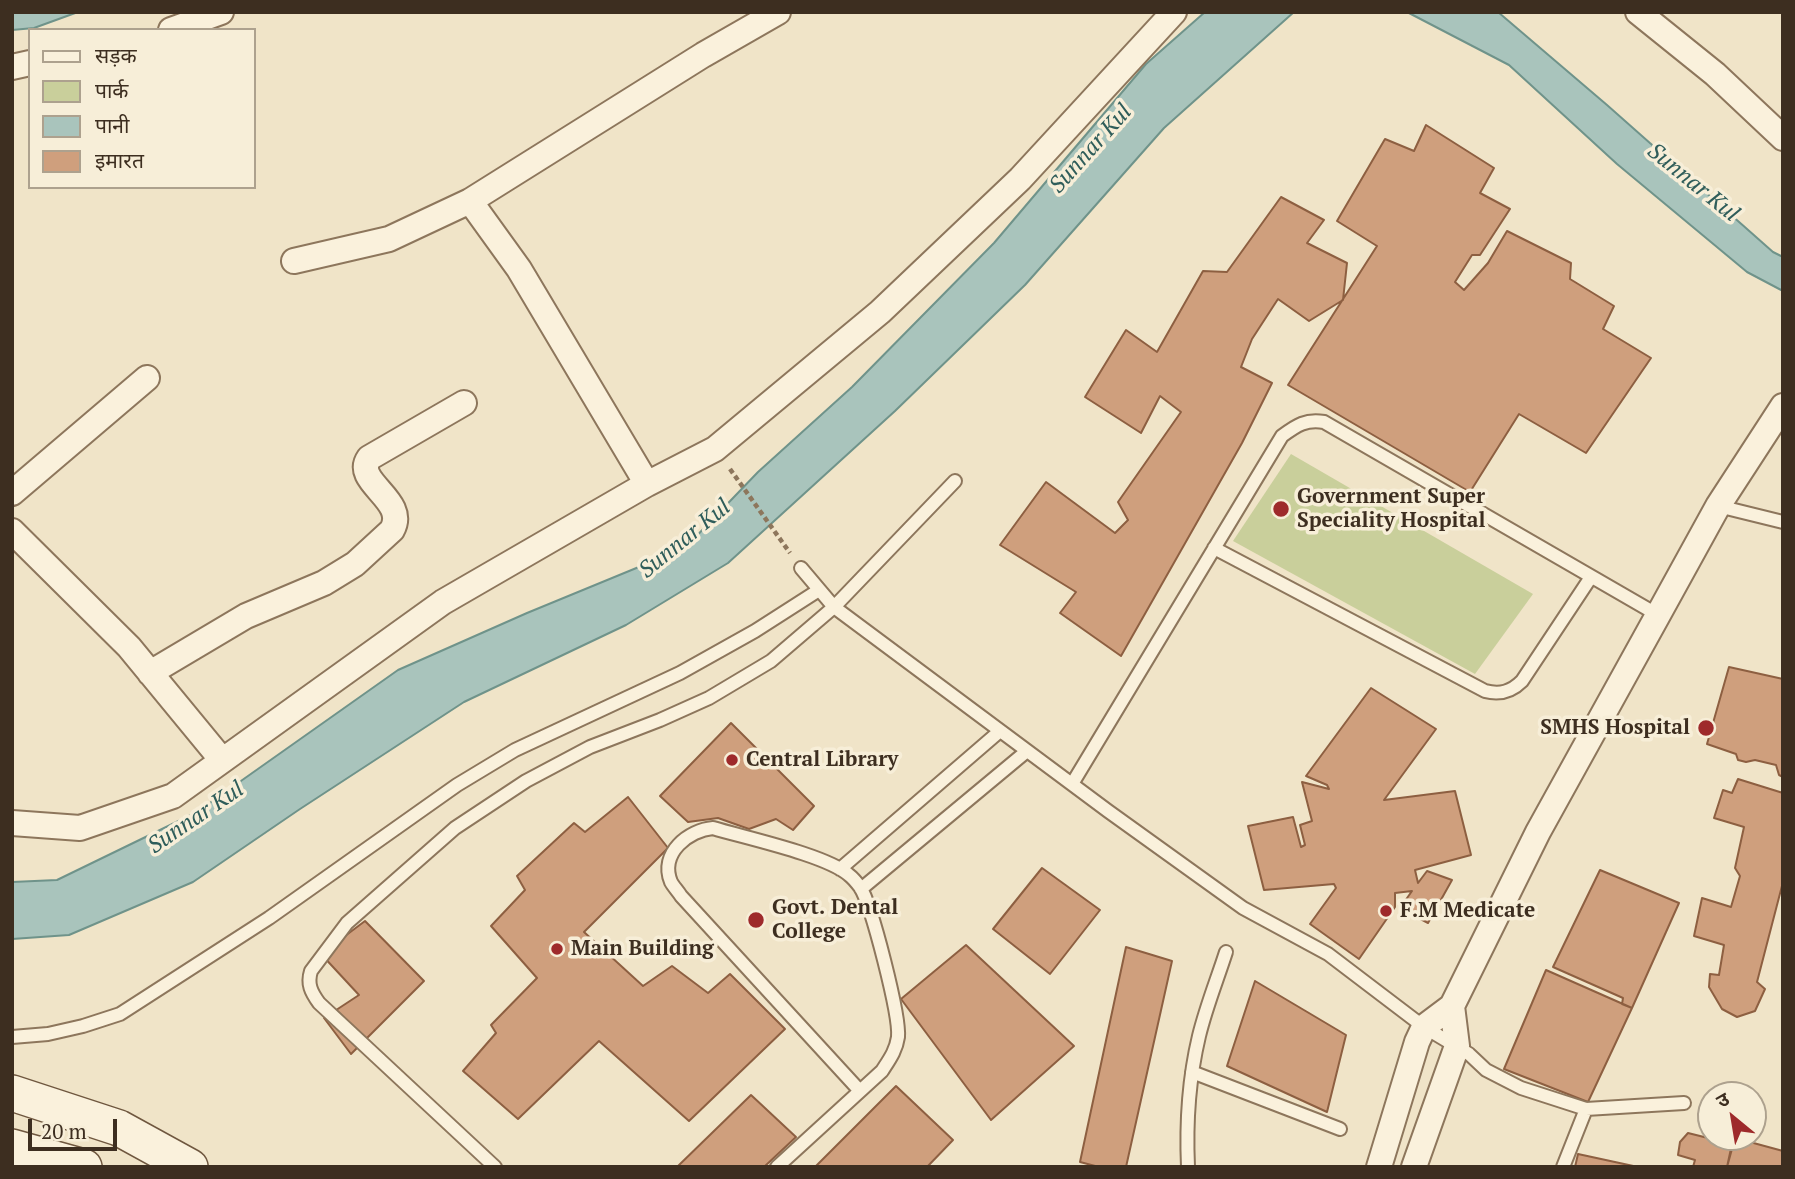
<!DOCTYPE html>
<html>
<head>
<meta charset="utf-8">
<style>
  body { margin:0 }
  #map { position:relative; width:1795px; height:1179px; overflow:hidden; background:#f0e4c8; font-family:"PT Serif","Noto Sans Devanagari",serif }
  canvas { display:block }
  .frame { position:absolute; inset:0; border:14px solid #3d2e20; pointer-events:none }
  .legend { position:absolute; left:28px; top:28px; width:228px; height:161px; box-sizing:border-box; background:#f7eed8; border:2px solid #ada18e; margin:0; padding:9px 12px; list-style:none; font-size:21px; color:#3d2e20 }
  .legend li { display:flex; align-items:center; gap:14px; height:35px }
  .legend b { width:35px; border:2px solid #ada18e }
  .north { position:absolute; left:1697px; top:1081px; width:70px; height:70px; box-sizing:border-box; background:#f7eed8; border:2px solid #ada18e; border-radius:50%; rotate:330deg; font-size:19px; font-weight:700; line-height:28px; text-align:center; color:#3d2e20 }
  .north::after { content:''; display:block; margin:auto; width:24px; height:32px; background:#9e2a2b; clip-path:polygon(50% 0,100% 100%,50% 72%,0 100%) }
  .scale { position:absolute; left:28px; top:1119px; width:89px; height:32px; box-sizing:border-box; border:4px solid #3d2e20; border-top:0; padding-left:9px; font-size:21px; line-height:24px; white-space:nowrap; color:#3d2e20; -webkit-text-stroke:5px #f7eed8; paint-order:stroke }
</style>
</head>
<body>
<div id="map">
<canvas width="1795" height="1179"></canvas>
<div class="frame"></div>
<ul class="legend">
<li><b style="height:9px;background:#faf1dc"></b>सड़क</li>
<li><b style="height:19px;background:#c9cf9b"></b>पार्क</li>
<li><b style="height:19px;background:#a9c4bc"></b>पानी</li>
<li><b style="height:19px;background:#cf9f7d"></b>इमारत</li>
</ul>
<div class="north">उ</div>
<div class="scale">20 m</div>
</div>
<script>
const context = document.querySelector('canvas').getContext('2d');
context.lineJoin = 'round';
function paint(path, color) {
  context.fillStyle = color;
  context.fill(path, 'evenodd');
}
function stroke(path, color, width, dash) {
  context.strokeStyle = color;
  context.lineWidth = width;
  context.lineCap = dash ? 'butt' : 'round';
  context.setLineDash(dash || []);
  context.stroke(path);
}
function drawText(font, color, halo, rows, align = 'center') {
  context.font = font + ' "PT Serif",serif';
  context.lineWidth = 7;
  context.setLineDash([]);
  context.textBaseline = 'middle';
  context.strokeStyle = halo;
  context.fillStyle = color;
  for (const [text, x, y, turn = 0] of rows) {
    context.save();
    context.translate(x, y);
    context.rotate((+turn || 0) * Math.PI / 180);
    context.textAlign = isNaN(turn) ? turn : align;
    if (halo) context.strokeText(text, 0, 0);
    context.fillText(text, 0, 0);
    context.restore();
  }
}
paint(new Path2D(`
  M 1291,454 L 1533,594 L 1475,674 L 1233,541 Z`), '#c9cf9b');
const water = new Path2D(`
  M 12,12 L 78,12 L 34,28 L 12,30 Z
  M 1205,12 L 1294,12 L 1164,128 L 1025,285 L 895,411 L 728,563 L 626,625 L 464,702 L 300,809 L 193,882 L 69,935 L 12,939 L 12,882 L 57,880 L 197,812 L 398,670 L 527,613 L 685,548 L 758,472 L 852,387 L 994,243 L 1146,64 Z
  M 1407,12 L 1498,12 L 1607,105 L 1773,252 L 1783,257 L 1783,291 L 1747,272 L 1617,164 L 1509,65 Z`);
paint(water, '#a9c4bc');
stroke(water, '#6f938a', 2);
const building = new Path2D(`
  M 1426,125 L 1494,168 L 1480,193 L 1510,209 L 1480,255 L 1472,255 L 1455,282 L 1464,290 L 1488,263 L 1507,231 L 1571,263 L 1570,279 L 1614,306 L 1603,329 L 1651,358 L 1586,453 L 1519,414 L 1470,492 L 1288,385 L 1377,246 L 1337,221 L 1385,139 L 1414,151 Z
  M 1281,197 L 1324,220 L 1307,243 L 1347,263 L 1343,300 L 1309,321 L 1278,299 L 1252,339 L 1241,367 L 1272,383 L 1242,443 L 1121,656 L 1060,613 L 1076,592 L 1000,545 L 1046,482 L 1115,533 L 1128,520 L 1118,502 L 1181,412 L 1160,396 L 1141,433 L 1085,397 L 1126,330 L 1157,352 L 1203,271 L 1227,272 Z
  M 1729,667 L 1783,679 L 1783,777 L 1779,775 L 1776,765 L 1755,760 L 1746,762 L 1738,760 L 1736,754 L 1707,744 Z
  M 1371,688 L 1436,729 L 1384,800 L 1455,791 L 1471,855 L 1415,870 L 1418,883 L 1427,871 L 1452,880 L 1428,923 L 1400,908 L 1412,891 L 1395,893 L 1395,907 L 1359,959 L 1310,924 L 1336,888 L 1334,884 L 1264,890 L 1248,826 L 1293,817 L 1301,847 L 1305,845 L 1300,825 L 1312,821 L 1302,782 L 1329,789 L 1327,785 L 1306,776 Z
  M 731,723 L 814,806 L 793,830 L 776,819 L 749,829 L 718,818 L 688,822 L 660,796 Z
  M 1738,779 L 1783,793 L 1783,882 L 1757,982 L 1765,989 L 1755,1011 L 1737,1017 L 1722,1009 L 1709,987 L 1710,974 L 1719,975 L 1724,945 L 1694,936 L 1702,898 L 1731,907 L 1740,876 L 1735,868 L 1744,827 L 1714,818 L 1723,790 L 1732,793 Z
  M 628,797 L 668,848 L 584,932 L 643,986 L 672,966 L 708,993 L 730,974 L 785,1029 L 689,1121 L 599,1041 L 518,1119 L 463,1071 L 496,1033 L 491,1025 L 537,978 L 491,926 L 525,890 L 517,876 L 574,823 L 585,832 Z
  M 1042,868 L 1100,910 L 1050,974 L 993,929 Z
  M 1600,870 L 1679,903 L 1632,1008 L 1622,1004 L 1623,998 L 1553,967 Z
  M 365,921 L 424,981 L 351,1054 L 324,1018 L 359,995 L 321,954 Z
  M 966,945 L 1074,1046 L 991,1120 L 901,999 Z
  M 1126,947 L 1172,961 L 1126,1167 L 1099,1167 L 1080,1162 Z
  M 1546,970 L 1632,1008 L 1588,1102 L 1504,1069 Z
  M 1255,981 L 1346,1035 L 1327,1112 L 1227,1066 Z
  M 896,1086 L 953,1140 L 927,1167 L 815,1167 Z
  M 751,1095 L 796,1137 L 764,1167 L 677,1167 Z
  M 1688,1133 L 1732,1144 L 1727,1167 L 1693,1167 L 1695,1160 L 1678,1155 L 1680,1142 Z
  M 1735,1138 L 1783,1151 L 1783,1167 L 1727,1167 Z
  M 1578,1154 L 1638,1167 L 1575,1167 Z`);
paint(building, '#cf9f7d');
stroke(building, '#8d5f41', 2);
const service = new Path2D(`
  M 1718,506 L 1783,522
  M 1214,548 L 1485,691 C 1500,695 1511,692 1522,681 L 1591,577
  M 801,568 L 834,607 L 1108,811 L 1243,908 L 1328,954 L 1424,1027 L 1469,1054 L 1486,1070 L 1521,1088 L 1586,1109 L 1684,1103
  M 1072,784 L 1282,436 C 1297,425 1306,419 1324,422 L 1658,615
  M 840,869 L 1000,731
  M 861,889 L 1027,751
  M 12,1037 L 48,1034 L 83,1026 L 120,1014 L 269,918 L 457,785 L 515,750 L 680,673 L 755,631 L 819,590
  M 1192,1072 L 1340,1129
  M 495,1167 L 319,1003 C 311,992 307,984 311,971 L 347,923 L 455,828 L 526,781 L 590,747 L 660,720 L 709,698 L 771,661 L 834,607 L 955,481
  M 777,1167 L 882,1071 C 889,1060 896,1051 898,1037 C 900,1016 872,905 860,887 C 857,883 853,878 849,875 C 826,855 746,838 713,828 C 689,830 659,853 671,882 C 673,886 678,891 681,896 L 860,1091
  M 1188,1167 C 1186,1123 1189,1078 1199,1036 C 1206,1007 1217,980 1226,952
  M 1563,1167 L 1586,1109`);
const minor = new Path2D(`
  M 1638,12 L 1715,74 L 1783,138
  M 171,30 L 221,12
  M 12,67 L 30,63
  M 470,201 L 519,269 L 647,484
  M 294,261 L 389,239 L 470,201 L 703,55 L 778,12
  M 12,493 L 147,378
  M 12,531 L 129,647 L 222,760
  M 150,673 L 246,616 L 324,583 L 355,564 L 392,530 C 409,500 352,482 369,458 L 464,403
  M 12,823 L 80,828 L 173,796 L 443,602 L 647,484 L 715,449 L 880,312 L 1020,179 L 1174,12
  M 1379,1167 L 1417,1042 L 1424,1027 L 1452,1006 L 1538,832 L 1658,615 L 1718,506 L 1783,406
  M 1414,1167 L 1457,1046 L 1452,1006`);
const secondary = new Path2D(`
  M 12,1093 L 119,1128 L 190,1167
  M 12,1147 L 84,1167`);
stroke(service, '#8d765c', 16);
stroke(minor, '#8d765c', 28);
stroke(secondary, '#6f573f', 38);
stroke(new Path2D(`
  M 730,469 L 790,553`), '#8d765c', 4.5, [5, 3.5]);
stroke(service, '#faf1dc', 12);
stroke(minor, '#faf1dc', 24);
stroke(secondary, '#faf1dc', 35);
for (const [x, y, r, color] of [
  [1281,509,9,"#9e2a2b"],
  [1706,728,9,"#9e2a2b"],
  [732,760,7,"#9e2a2b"],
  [1386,911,7,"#9e2a2b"],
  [756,920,9,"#9e2a2b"],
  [557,949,7,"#9e2a2b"]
]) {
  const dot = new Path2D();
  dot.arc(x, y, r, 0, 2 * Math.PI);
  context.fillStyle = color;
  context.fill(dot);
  stroke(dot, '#f7eed8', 2.5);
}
drawText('bold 21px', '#3d2e20', '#f7eed8', [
  ["Government Super",1297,497],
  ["Speciality Hospital",1297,521],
  ["SMHS Hospital",1690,728,"right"],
  ["Central Library",746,760],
  ["Govt. Dental",772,908],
  ["College",772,932],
  ["F.M Medicate",1400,911],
  ["Main Building",571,949]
], 'left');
drawText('italic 23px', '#2f5d5a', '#f7eed8', [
  ["Sunnar Kul",1091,149,-48],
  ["Sunnar Kul",1693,183,39],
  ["Sunnar Kul",685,539,-39],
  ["Sunnar Kul",196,818,-34]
]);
</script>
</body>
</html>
